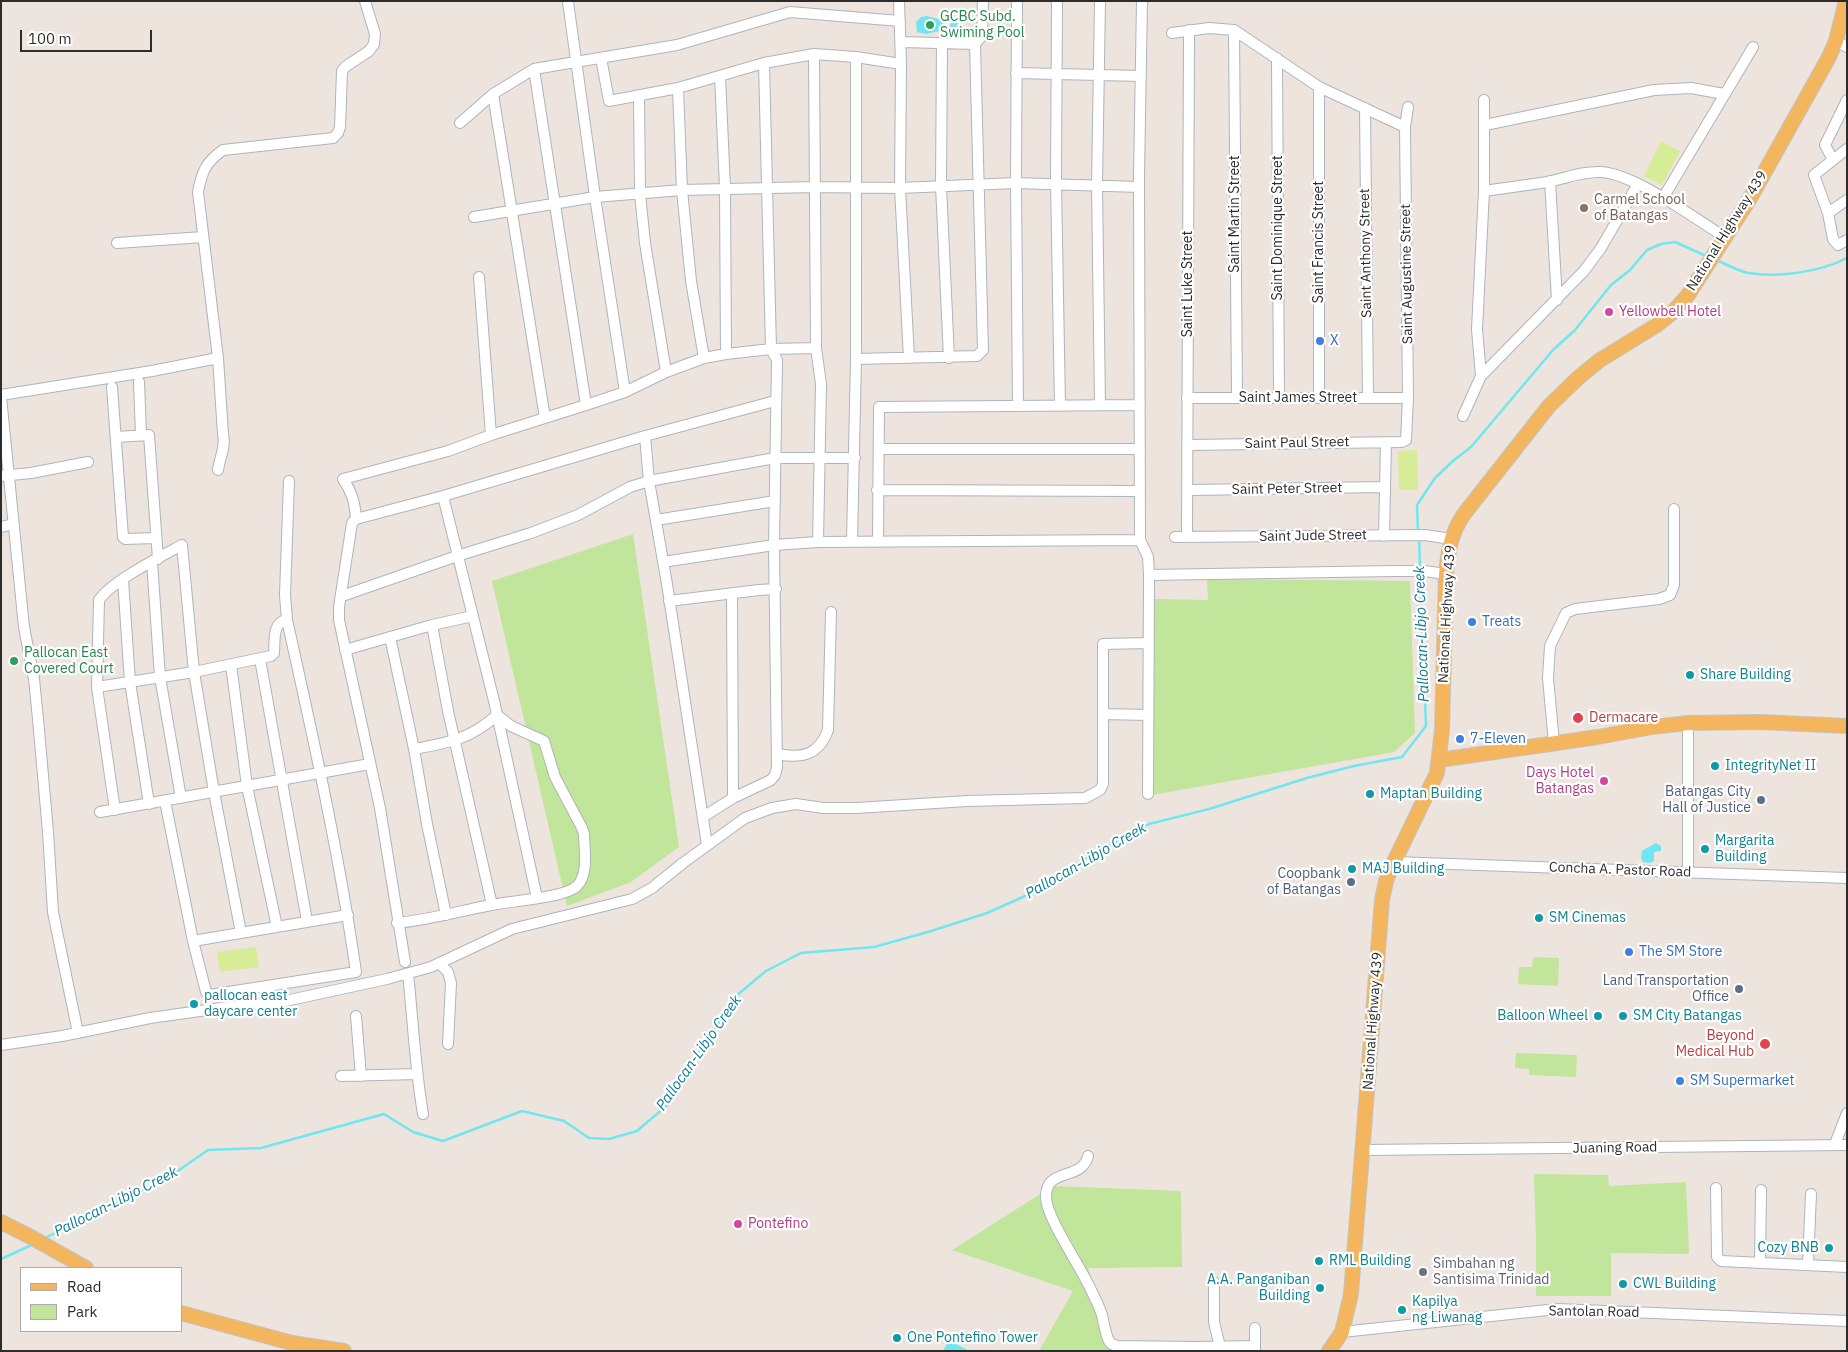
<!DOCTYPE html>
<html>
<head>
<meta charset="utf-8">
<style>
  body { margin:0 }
  #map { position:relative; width:1848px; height:1352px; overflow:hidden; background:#eee4de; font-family:"IBM Plex Sans",sans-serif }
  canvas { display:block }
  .frame { position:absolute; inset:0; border:2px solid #2c2c2c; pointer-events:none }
  .legend { position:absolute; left:20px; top:1267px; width:162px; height:65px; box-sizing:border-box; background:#fff; border:1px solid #ababab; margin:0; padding:6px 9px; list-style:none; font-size:15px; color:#2c2c2c }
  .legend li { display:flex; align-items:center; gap:10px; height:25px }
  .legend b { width:25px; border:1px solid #ababab }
  .scale { position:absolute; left:20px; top:30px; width:132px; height:22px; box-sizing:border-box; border:2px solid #2c2c2c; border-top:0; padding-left:6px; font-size:15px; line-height:18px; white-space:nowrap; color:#2c2c2c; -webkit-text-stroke:4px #fff; paint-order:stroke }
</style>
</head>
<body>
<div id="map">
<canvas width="1848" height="1352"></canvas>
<div class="frame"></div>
<ul class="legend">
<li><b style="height:6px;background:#f3b55e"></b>Road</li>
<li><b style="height:14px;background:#c1e59a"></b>Park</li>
</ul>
<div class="scale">100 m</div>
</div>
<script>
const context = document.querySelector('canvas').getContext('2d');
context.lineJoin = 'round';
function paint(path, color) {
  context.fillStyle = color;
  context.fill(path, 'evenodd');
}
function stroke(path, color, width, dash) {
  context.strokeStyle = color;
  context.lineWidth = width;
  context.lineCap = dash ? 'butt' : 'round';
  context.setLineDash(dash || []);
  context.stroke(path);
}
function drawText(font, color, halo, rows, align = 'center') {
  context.font = font + ' "IBM Plex Sans",sans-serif';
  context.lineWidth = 4.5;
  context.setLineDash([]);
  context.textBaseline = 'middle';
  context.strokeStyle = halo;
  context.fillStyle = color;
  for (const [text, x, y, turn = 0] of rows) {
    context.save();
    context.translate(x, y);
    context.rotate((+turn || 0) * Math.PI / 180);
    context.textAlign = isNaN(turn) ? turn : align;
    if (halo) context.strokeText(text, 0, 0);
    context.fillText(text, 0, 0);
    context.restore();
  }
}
paint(new Path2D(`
  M 633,534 L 679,847 L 631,882 L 567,906 L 492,581 Z
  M 1207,579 L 1410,581 L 1415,733 L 1394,752 L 1152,795 L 1153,599 L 1208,600 Z
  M 1533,957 L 1559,958 L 1558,986 L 1518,984 L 1519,967 L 1532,967 Z
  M 1516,1053 L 1577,1055 L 1576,1077 L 1529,1075 L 1529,1069 L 1515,1068 Z
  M 1534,1174 L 1608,1175 L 1609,1186 L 1686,1182 L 1689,1254 L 1611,1253 L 1611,1296 L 1536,1296 L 1536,1238 Z
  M 1053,1186 L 1181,1191 L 1182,1267 L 1088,1268 L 1115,1351 L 1039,1351 L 1073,1291 L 952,1250 Z`), '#c1e59a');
paint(new Path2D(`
  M 1661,141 L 1680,151 L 1662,185 L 1644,176 Z
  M 1417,450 L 1418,490 L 1399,490 L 1398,451 Z
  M 256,947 L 259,967 L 220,972 L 217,952 Z`), '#d7ec96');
paint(new Path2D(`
  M 927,16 L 942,20 L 943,24 L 940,31 L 926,34 L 917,32 L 916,22 L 921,17 Z
  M 953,19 L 957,19 L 958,21 L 955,34 L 947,35 L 947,32 Z
  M 1656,843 L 1661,846 L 1661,851 L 1654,852 L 1654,861 L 1650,863 L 1643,862 L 1641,858 L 1642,851 Z
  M 949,1340 L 969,1351 L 943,1351 Z`), '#70e6f0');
stroke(new Path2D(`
  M 1716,260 C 1726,264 1738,271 1748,273 C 1778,278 1820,272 1847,258
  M 1418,531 L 1417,505 L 1435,478 L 1453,461 L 1471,447 L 1553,350 L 1575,330 L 1611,285 L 1630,270 L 1647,250 L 1661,244 L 1675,242 L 1706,256
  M 1419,537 L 1420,569
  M 43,1239 L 169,1177 L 208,1150 L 261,1148 L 384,1114 L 413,1132 L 443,1141 L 522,1111 L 564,1121 L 589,1138 L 609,1139 L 637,1131 L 665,1107 L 736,996 L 766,971 L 801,953 L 874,947 L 928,932 L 987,913 L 1043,888 L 1072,866 L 1149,824 L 1209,809 L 1307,778 L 1354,766 L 1402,757 L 1426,726 L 1420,574
  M 1,1259 L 34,1244`), '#70e6f0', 2.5);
const minor = new Path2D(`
  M 899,1 L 901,64 L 900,188 L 909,358
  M 1017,1 L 1016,183 L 1018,406
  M 1057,1 L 1056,183 L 1060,406
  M 1142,1 L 1139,177 L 1140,540 L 1148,557 L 1149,575 L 1148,794
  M 568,2 L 595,197 L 625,392
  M 1234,30 L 1237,398
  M 1172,33 L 1209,28 L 1234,30 L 1319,87 L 1405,127
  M 1836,41 L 1847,47
  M 901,42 L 975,44
  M 942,42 L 941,186 L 949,358
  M 814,54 L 816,348 L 821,384 L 818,542
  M 601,58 L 609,101 L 678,88 L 764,63 L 814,54 L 856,57 L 901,64
  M 1277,58 L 1279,398
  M 534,69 L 586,405
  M 1016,73 L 1141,76
  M 720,76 L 725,188 L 726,354
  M 1319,87 L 1319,398
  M 678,88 L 682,190 L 691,281 L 704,358
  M 493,94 L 545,418
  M 639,96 L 640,194 L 645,243 L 666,372
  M 1365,108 L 1368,398
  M 460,123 L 493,94 L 534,69 L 677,45 L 790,12 L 900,21
  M 1485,125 L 1654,90 L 1691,88 L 1724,94
  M 1847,149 L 1814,175 L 1828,213 L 1833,239 L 1838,245 L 1847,240
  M 1833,160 L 1825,145 L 1847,100
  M 1550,181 L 1557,300
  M 1484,191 C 1505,188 1527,185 1548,182 C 1566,178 1583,171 1601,172 C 1635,174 1696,219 1726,238
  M 1663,198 L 1753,47
  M 1828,213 L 1847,200
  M 474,217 L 595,197 L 682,190 L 814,187 L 900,188 L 1016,183 L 1139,187
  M 117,243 L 203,237
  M 479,277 L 491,435
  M 856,359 L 977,356 L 983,350 L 975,44 L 982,36 L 983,1
  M 1481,376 L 1477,329 L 1484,191 L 1484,100
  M 139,382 L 141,435
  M 112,387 L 123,537 L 125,539 L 156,538
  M 1,395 L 152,371 L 218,358
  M 1,397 L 24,627 L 34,679 L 38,719 L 48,832 L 53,912 L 78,1033
  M 1187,398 L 1408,398
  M 1100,405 L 1097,185 L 1100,1
  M 1463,416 L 1481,376 L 1584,271 L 1601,248 L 1638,184
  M 645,436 L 649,481 L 667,584 L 707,845
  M 116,437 L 149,435 L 158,559
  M 1188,445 L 1402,442 L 1406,440 L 1408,398 L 1405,127 L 1408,107
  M 879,449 L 1140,449
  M 218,470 C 220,456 226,447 223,434 L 218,358 L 198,192 C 202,171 206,162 223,150 L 333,138 L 338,133 L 340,127 L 342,71 L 345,67 L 369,51 L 374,44 L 375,34 L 365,1
  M 1,476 L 31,473 L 88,462
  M 877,490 L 1140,491
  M 1189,490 L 1385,487
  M 443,496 L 495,705 L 537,898
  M 356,519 C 355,503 352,492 343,479 L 448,451 L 491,435 L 586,405 L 625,392 L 666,372 L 704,358 L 726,354 L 771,349 L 816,348
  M 656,520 L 775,501
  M 1,527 L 14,524
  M 1384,536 L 1386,442
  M 1175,537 L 1425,535 L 1451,539
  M 1187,537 L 1189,30
  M 852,541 L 856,359 L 856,57
  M 878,541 L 879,407 L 1140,405
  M 152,562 L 160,677 L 181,798
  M 663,562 L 774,545 L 818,542 L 1140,540
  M 1149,575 L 1394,571 L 1424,571 L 1446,574
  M 123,580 L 130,682 L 149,804
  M 732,594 L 733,798
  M 342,596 L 457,556 L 531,533 L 578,515 L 630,487 L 649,481 L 775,458 L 855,458
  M 669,601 L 759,590 L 776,589
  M 432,625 L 448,711 L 492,905
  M 390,637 L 414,749 L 427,824 L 446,915
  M 345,650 L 432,625 L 473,616
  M 260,659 L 307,921
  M 231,665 L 247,786 L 277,927
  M 97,687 L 194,672 L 271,656 L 274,653 C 275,641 272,622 287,620
  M 1103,714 L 1148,715
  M 1688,723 L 1688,872
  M 1554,743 L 1548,678 L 1550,646 L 1566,613 L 1575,609 L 1659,599 L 1670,595 L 1674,585 L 1674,509
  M 777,754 C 802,759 819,755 828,730 L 831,612
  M 165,801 L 193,941 L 206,992 L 211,995 L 216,994 L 356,972 C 339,853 313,737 287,620 L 285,595 L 289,481
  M 115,810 L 97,687 L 99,600 C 112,581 160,557 182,545 L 194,672 L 214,792 L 241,933
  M 100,812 L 370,764
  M 703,817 L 733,798 L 771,780 L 775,775 L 777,767 L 774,545 L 777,360 L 771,349 L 764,63
  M 1394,862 L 1847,878
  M 397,923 C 429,920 460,911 491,905 C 510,901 565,898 577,886 C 589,874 584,849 584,834 L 582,828 L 555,777 L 544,741 L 511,726 L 497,715 C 471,739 448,743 414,749
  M 193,941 L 348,915
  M 405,962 L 380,808 L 339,620 L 339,607 L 352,523 L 356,519 L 443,496 L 645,436 L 775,401
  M 439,963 L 448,972 L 451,983 L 448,1044
  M 408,974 C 413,1020 415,1067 423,1114
  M 356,1016 L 361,1076
  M 1,1045 L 62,1036 L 150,1018 L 228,1007 L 276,1003 L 387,979 L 431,967 L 512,929 L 632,899 L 652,888 L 683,863 L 745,818 L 772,808 L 796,804 L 823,808 L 857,808 L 967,801 L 1085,798 L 1100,790 L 1103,784 L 1103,644 L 1148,643
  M 341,1076 L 416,1074
  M 1835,1144 L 1847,1113
  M 1363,1150 L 1847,1145
  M 1088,1156 C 1082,1182 1045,1166 1046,1198 C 1047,1219 1081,1267 1091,1290 C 1095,1298 1099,1306 1102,1315 C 1104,1323 1105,1333 1109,1341 C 1111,1345 1114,1345 1118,1346 L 1195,1347 L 1255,1346 L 1255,1351
  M 1716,1188 L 1717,1257 L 1721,1261 L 1847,1267
  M 1760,1262 L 1761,1190
  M 1808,1264 L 1811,1194
  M 1214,1282 L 1214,1322 L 1220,1347
  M 1342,1332 L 1557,1309 L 1847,1321
  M 1255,1346 L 1255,1328`);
const major = new Path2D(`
  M 1439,760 L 1598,737 L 1652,727 L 1688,723 L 1761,722 L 1847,726
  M 1,1222 L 29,1236 L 86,1268
  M 181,1313 L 292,1343 L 344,1351
  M 1329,1351 L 1342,1332 L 1351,1294 L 1382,900 L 1386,881 L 1394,862 L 1437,773 L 1442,730 L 1446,574 C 1448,551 1451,533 1464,514 L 1549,406 L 1578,378 L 1600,360 L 1657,325 L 1673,312 L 1688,295 L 1749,200 L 1829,57 L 1836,41 L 1846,1`);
stroke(minor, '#aeb4bc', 12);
stroke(major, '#c4c4c4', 16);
stroke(minor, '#fff', 10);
stroke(major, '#f3b55e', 14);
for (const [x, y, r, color] of [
  [930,25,5,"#2e9e5b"],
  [1584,208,5,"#8d6e63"],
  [1609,312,5,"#d1479c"],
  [1320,341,5,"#3f7fe0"],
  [1472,622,5,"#3f7fe0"],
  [14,661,5,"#2e9e5b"],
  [1690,675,5,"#0f9aa8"],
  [1578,718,6,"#e0444e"],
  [1460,739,5,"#3f7fe0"],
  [1715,766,5,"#0f9aa8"],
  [1604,781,5,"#d1479c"],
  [1370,794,5,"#0f9aa8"],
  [1761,800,5,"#5c6f8a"],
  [1705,849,5,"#0f9aa8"],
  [1352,869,5,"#0f9aa8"],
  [1351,882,5,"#5c6f8a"],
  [1539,918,5,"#0f9aa8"],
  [1629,952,5,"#3f7fe0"],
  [1739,989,5,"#5c6f8a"],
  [194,1004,5,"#0f9aa8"],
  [1598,1016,5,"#0f9aa8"],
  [1623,1016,5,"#0f9aa8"],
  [1765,1044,6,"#e0444e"],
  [1680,1081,5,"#3f7fe0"],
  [738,1224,5,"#d1479c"],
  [1829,1248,5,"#0f9aa8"],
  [1319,1261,5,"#0f9aa8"],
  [1423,1272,5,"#6b7280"],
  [1623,1284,5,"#0f9aa8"],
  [1320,1288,5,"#0f9aa8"],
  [1402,1310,5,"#0f9aa8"],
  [897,1338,5,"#0f9aa8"]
]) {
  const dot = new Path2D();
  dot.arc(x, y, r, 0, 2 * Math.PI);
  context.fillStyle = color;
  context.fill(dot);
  stroke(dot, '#fff', 2);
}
drawText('14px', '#27864d', '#fff', [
  ["GCBC Subd.",940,17],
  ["Swiming Pool",940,33],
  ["Pallocan East",24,653],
  ["Covered Court",24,669]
], 'left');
drawText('14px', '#785e54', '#fff', [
  ["Carmel School",1594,200],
  ["of Batangas",1594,216]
], 'left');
drawText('14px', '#2c2c2c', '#fff', [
  ["Saint Martin Street",1235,214,-90],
  ["Saint Dominique Street",1278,228,-90],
  ["National Highway 439",1727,231,-58],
  ["Saint Francis Street",1319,242,-90],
  ["Saint Anthony Street",1366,253,-91],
  ["Saint Augustine Street",1407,274,-91],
  ["Saint Luke Street",1188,284,-90],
  ["Saint James Street",1298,398],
  ["Saint Paul Street",1297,443,-1],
  ["Saint Peter Street",1287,489,-1],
  ["Saint Jude Street",1313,536,-1],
  ["National Highway 439",1447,614,-87],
  ["Concha A. Pastor Road",1620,870,2],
  ["National Highway 439",1373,1021,-86],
  ["Juaning Road",1615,1148,-1],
  ["Santolan Road",1594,1312,1]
]);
drawText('14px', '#b23c85', '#fff', [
  ["Yellowbell Hotel",1619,312],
  ["Days Hotel",1594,773,"right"],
  ["Batangas",1594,789,"right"],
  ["Pontefino",748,1224]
], 'left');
drawText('14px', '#366cbe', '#fff', [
  ["X",1330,341],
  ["Treats",1482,622],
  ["7-Eleven",1470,739],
  ["The SM Store",1639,952],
  ["SM Supermarket",1690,1081]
], 'left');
drawText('14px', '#0d838f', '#fff', [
  ["Share Building",1700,675],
  ["IntegrityNet II",1725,766],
  ["Maptan Building",1380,794],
  ["Margarita",1715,841],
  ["Building",1715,857],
  ["MAJ Building",1362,869],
  ["SM Cinemas",1549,918],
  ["pallocan east",204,996],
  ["daycare center",204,1012],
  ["Balloon Wheel",1588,1016,"right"],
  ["SM City Batangas",1633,1016],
  ["Cozy BNB",1819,1248,"right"],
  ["RML Building",1329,1261],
  ["A.A. Panganiban",1310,1280,"right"],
  ["Building",1310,1296,"right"],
  ["CWL Building",1633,1284],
  ["Kapilya",1412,1302],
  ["ng Liwanag",1412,1318],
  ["One Pontefino Tower",907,1338]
], 'left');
drawText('14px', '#be3a42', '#fff', [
  ["Dermacare",1589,718],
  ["Beyond",1754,1036,"right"],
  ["Medical Hub",1754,1052,"right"]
], 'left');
drawText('14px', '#4e5e75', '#fff', [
  ["Batangas City",1751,792],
  ["Hall of Justice",1751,808],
  ["Coopbank",1341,874],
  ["of Batangas",1341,890],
  ["Land Transportation",1729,981],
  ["Office",1729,997]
], 'right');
drawText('14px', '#5b616d', '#fff', [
  ["Simbahan ng",1433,1264],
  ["Santisima Trinidad",1433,1280]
], 'left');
drawText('italic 15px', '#0c7c92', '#fff', [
  ["Pallocan-Libjo Creek",1422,634,-92],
  ["Pallocan-Libjo Creek",1086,861,-30],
  ["Pallocan-Libjo Creek",699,1053,-55],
  ["Pallocan-Libjo Creek",116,1202,-27]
]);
</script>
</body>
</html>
